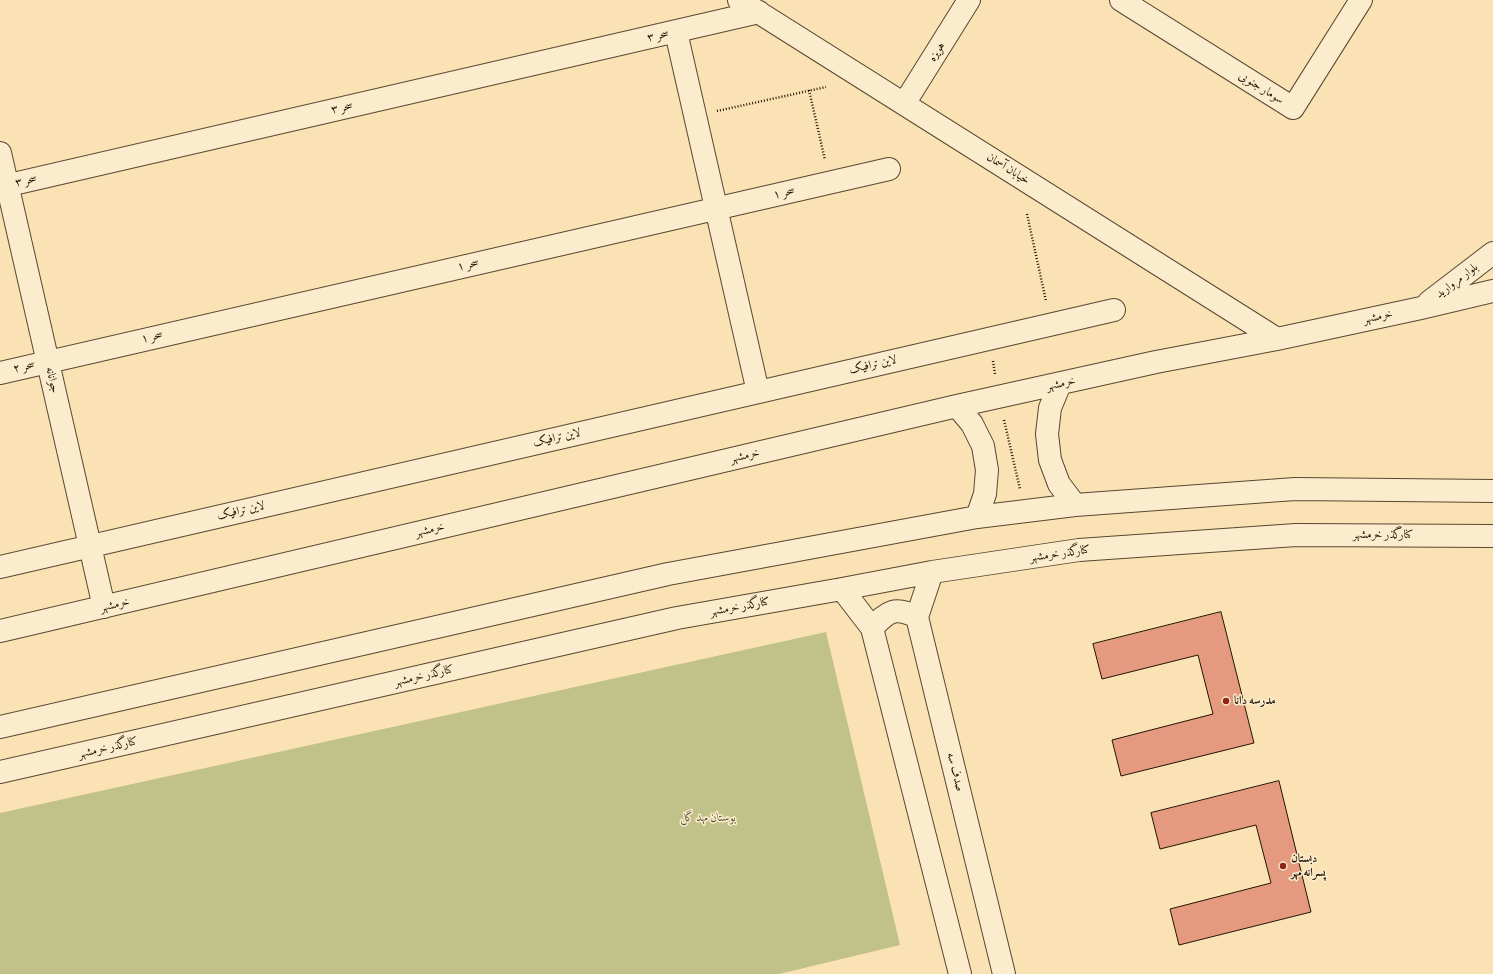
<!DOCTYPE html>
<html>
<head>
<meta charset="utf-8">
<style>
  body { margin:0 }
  canvas { display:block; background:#fae2b4 }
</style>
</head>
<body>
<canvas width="1493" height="974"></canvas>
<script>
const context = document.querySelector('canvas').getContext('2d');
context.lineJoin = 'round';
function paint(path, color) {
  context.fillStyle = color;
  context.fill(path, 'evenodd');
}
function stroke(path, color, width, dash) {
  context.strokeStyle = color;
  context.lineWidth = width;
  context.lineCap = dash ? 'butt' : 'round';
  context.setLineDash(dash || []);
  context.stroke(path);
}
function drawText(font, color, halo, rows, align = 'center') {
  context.font = font + ' Alegreya,Amiri,serif';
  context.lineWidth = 3;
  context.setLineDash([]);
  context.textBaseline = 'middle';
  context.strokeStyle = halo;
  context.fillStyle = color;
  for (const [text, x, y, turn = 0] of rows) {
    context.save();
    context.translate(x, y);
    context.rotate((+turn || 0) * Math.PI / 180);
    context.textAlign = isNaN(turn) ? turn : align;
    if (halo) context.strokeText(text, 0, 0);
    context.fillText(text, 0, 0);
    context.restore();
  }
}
paint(new Path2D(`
  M 826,632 L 900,945 L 779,974 L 0,974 L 0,813 Z`), '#c1c28a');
const building = new Path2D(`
  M 1221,612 L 1254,743 L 1121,776 L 1112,740 L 1213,714 L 1198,655 L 1102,679 L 1093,644 Z
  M 1279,781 L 1311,912 L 1179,945 L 1170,909 L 1271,883 L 1256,825 L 1160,849 L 1151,813 Z`);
paint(building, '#e59a7f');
stroke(building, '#211404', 1);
const minor = new Path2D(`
  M 739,0 L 1277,339
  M 1121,0 L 1293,108 L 1361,0
  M 676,32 L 758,392
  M 904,104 L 969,0
  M 0,153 L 104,607
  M 0,187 L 759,12
  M 1429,302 L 1493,253
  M 0,373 L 889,169
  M 1060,384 L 1050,408 L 1047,434 L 1050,460 L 1059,484 L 1075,505
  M 957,406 L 972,424 L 983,446 L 987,470 L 985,494 L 977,517
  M 0,567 L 1114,310
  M 932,572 L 917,617 L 1004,974
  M 842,589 L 872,628 L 960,974
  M 872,628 C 888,611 895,606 917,617
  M 0,631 L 957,406 L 1156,362 L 1277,339 L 1421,308 L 1493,291
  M 0,727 L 668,574 L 977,517 L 1075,505 L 1295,489 L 1493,491
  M 0,772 L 677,618 L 842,589 L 932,572 L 1079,550 L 1296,535 L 1493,536`);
stroke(minor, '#574830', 24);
stroke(new Path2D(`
  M 809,90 L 825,160
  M 717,111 L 826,87
  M 1027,214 L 1046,301
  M 993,361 L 995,374
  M 1004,420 L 1020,489`), '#211404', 2.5, [1, 2]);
stroke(minor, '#fcecce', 22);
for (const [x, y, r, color] of [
  [1226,701,4,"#8f2418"],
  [1283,866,4,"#8f2418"]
]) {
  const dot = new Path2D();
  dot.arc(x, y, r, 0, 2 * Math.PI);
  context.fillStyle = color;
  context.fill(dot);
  stroke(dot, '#fcecce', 1.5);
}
drawText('12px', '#211404', '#fcecce', [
  ["سحر ۳",658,36,-13],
  ["هویزه",937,52,-58],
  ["سومار جنوبی",1261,88,32],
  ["سحر ۳",342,108,-13],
  ["خیابان آسمان",1008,169,32],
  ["سحر ۳",26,181,-13],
  ["سحر ۱",784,193,-13],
  ["سحر ۱",468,265,-13],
  ["بلوار مروارید",1457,281,-37],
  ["خرمشهر",1378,317,-12],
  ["سحر ۱",152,337,-13],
  ["لاین ترافیک",873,365,-13],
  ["سحر ۲",24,367,-13],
  ["جوانانه",52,380,77],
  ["خرمشهر",1061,384,-12],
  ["لاین ترافیک",557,438,-13],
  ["خرمشهر",745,456,-13],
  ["لاین ترافیک",241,511,-13],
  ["خرمشهر",430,530,-13],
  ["کنارگذر خرمشهر",1383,535],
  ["کنارگذر خرمشهر",1060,554,-8],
  ["خرمشهر",115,605,-13],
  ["کنارگذر خرمشهر",740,607,-10],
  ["کنارگذر خرمشهر",424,676,-13],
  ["کنارگذر خرمشهر",108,748,-13],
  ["صدف سه",955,772,76]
]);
drawText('bold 12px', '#211404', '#fcecce', [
  ["مدرسه دانا",1234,701],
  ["دبستان",1291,859],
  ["پسرانه مهر",1291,873]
], 'left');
drawText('italic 12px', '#595133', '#fcecce', [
  ["بوستان مهد گل",708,818]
]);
</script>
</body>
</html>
